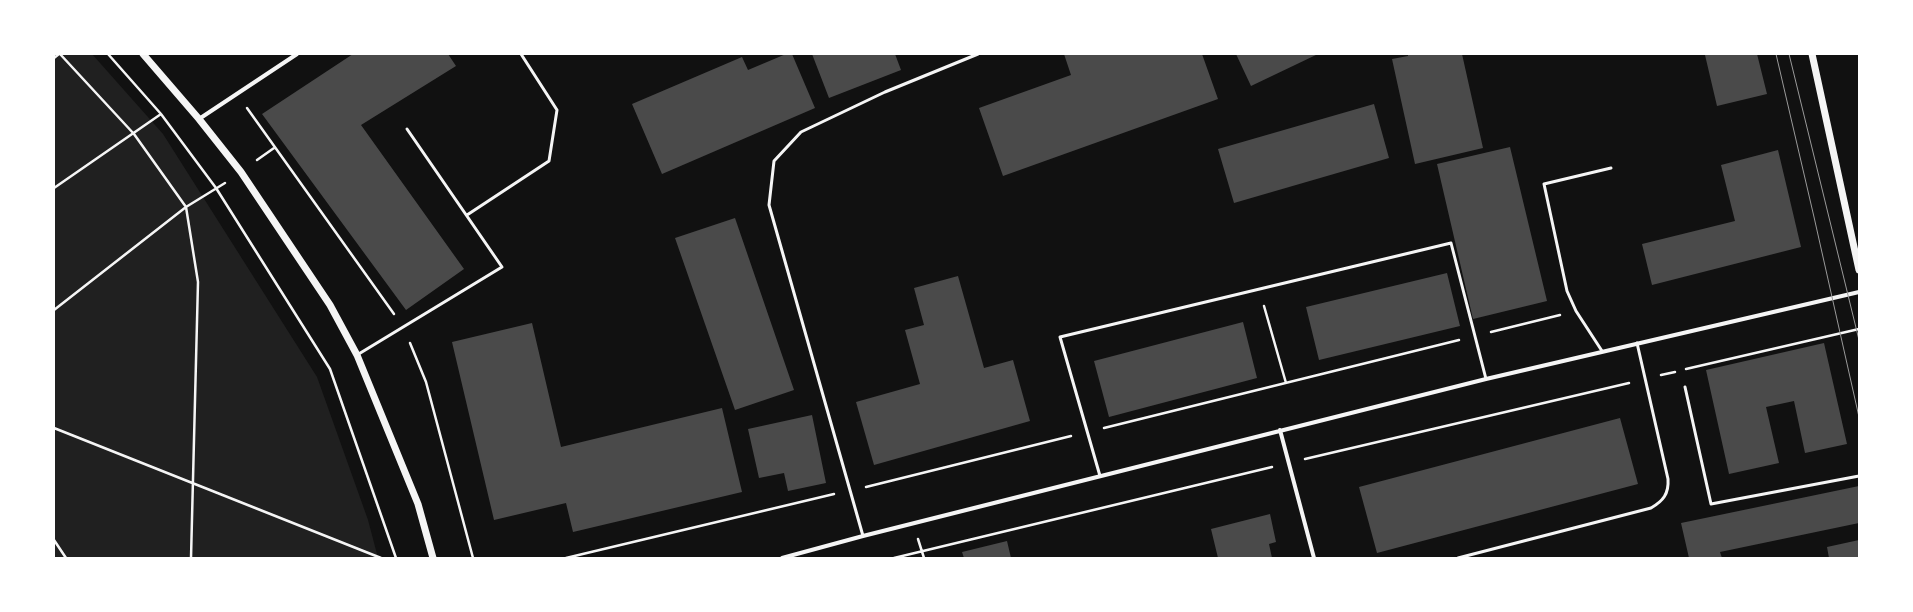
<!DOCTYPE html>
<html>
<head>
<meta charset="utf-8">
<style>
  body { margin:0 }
  #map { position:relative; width:1913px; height:612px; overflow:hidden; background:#111; font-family:"Fira Sans Condensed",sans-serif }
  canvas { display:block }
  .frame { position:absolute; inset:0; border:55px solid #fff; pointer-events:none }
</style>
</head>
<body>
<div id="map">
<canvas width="1913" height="612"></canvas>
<div class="frame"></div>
</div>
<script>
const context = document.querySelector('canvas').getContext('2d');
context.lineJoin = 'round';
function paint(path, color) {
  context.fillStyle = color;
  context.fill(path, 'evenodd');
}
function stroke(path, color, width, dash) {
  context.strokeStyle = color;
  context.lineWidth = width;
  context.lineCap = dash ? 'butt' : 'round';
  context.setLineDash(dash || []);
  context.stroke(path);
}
paint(new Path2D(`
  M 54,54 L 92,54 L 163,134 L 317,377 L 368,520 L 378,558 L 54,558 Z`), '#202020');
paint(new Path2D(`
  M 353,54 L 448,54 L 456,66 L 361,125 L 464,269 L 406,310 L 262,114 Z
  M 786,54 L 792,54 L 815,108 L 662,174 L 632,104 L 742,57 L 748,70 Z
  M 812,54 L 895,54 L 901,70 L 829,98 Z
  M 1064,54 L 1202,54 L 1218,99 L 1003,176 L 979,108 L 1071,75 Z
  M 1236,54 L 1318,54 L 1251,86 Z
  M 1408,54 L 1462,54 L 1483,148 L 1415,164 L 1392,59 L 1408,56 Z
  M 1711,54 L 1757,54 L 1767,94 L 1717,106 L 1705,55 Z
  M 1374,104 L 1389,158 L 1234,203 L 1218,149 Z
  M 1510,147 L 1547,301 L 1473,319 L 1437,164 Z
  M 1778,150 L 1801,247 L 1652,285 L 1642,244 L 1735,221 L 1721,165 Z
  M 735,218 L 794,390 L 735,410 L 675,238 Z
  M 1447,273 L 1460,326 L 1319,360 L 1306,307 Z
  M 958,276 L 984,368 L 1013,360 L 1030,421 L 874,465 L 856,402 L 920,384 L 905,330 L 924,325 L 914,288 Z
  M 1243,322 L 1257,378 L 1109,417 L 1094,361 Z
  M 532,323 L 561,447 L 722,408 L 742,492 L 573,532 L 566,503 L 494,520 L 452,342 Z
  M 1824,343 L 1847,444 L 1805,453 L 1794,401 L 1766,407 L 1779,463 L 1729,474 L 1706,370 Z
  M 812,415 L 826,483 L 788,491 L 784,473 L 759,478 L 748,429 Z
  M 1620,418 L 1638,484 L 1377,553 L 1359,487 Z
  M 1859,486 L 1859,523 L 1720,552 L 1722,558 L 1689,558 L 1681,523 Z
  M 1270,514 L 1276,542 L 1269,544 L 1272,558 L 1218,558 L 1211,529 Z
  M 1859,540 L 1859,558 L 1829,558 L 1827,547 Z
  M 1007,541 L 1011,558 L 964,558 L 962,552 Z`), '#4a4a4a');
stroke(new Path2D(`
  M 60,54 L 134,134 L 186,207 L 198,282 L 191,558
  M 108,54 L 161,114 L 216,188 L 330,369 L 396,558
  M 54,58 L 59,54
  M 247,108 L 394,314
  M 257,160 L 274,148
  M 54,188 L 161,114
  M 1264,306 L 1286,383
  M 54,310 L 186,207 L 225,183
  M 1491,332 L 1560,315
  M 410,343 L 426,382 L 473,558
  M 1686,369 L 1859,329
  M 1661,375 L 1675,372
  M 54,428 L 381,558
  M 1104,428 L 1459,340
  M 1305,459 L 1629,383
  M 866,487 L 1071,436
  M 918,539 L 924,558
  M 54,540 L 66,558
  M 566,558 L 834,494
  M 894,558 L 1272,467`), '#f5f5f5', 2.5);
stroke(new Path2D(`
  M 467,215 L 549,161 L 557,110 L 521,54
  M 1602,351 L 1576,311 L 1567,291 L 1544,184 L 1611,168
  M 357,355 L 502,267 L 407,129
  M 1685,387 L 1711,504 L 1859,476
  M 1100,476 L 1060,337 L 1451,243 L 1486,379
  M 863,536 L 769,205 L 774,161 L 801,132 L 885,92 L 978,54
  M 1458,558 L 1651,508 C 1663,501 1669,494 1668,479 L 1637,343`), '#f5f5f5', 3);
stroke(new Path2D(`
  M 199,119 L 297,54
  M 1280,430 L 1314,558
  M 782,558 L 863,536 L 1486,379 L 1859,292`), '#f5f5f5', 4);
stroke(new Path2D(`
  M 143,54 L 199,119 L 241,172 L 330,305 L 357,355 L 418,504 L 433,558
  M 1812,54 L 1859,270`), '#f5f5f5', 7);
stroke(new Path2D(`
  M 1776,54 L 1814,217 L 1859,417
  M 1789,54 L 1859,340`), '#9a9a9a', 1);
</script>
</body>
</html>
